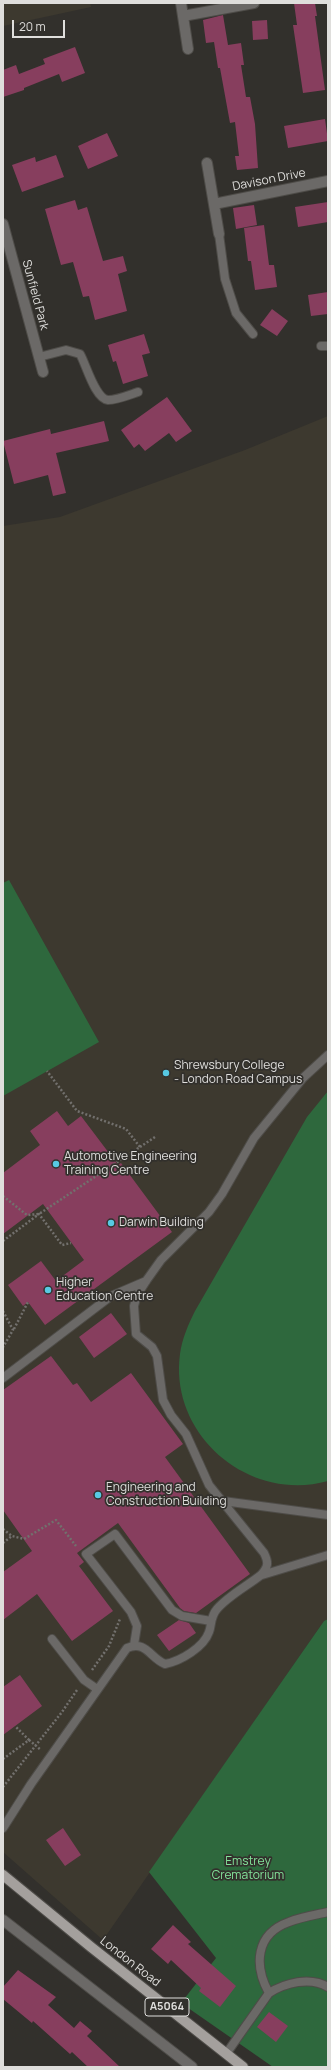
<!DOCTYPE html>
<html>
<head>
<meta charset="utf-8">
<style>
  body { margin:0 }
  #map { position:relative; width:331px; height:2070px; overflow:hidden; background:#32302c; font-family:Manrope,sans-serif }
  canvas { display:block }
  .frame { position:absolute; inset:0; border:4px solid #dfdedc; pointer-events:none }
  .scale { position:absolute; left:12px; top:20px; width:53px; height:18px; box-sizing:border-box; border:2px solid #dfdedc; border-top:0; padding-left:5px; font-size:12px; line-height:14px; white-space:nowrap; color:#dfdedc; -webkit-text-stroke:3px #32302c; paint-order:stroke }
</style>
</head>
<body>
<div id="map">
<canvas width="331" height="2070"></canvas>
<div class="frame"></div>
<div class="scale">20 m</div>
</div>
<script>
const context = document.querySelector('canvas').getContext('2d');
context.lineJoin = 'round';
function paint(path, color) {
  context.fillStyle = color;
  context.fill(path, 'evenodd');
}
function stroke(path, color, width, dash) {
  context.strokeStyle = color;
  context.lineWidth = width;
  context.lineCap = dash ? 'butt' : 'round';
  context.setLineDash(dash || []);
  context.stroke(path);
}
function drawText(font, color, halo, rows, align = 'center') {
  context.font = font + ' Manrope,sans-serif';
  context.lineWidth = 3.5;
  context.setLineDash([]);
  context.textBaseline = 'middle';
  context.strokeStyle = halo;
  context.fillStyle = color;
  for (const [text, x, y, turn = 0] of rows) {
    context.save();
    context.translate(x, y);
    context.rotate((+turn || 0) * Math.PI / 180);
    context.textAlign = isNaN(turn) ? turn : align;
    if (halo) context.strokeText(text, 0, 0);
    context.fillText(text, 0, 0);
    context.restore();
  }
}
paint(new Path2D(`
  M 3,3 L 90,3 L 91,7 L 3,26 Z
  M 328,416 L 328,1619 L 324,1621 L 103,1940 L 3,1852 L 3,526 L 60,517 L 245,450 Z`), '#3d392f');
paint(new Path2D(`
  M 9,880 L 99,1042 L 3,1096 L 3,883 Z
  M 328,1091 L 328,1481 C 250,1503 169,1436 180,1354 C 182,1339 188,1325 195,1311 L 307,1117 Z
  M 328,1619 L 328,2067 L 273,2067 L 181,2003 L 216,1958 L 149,1872 L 324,1621 Z`), '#2e683d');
paint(new Path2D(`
  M 294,3 L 315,3 L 317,16 L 315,16 L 325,90 L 303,93 L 293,25 L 297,25 Z
  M 223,15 L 228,45 L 241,43 L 244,65 L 241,65 L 246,97 L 250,97 L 255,124 L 258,168 L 237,170 L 235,156 L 239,156 L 235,122 L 230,123 L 220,68 L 218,68 L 214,42 L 206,43 L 203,20 Z
  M 267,20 L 268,39 L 253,40 L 252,21 Z
  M 75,47 L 85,73 L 62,82 L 59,74 L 24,88 L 24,90 L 3,97 L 3,70 L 16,65 L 19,74 L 45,64 L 43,59 Z
  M 325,119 L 328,141 L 288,148 L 284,126 Z
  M 107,133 L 118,156 L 88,169 L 78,146 Z
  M 56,155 L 64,177 L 22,192 L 12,165 L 35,157 L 36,162 Z
  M 75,200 L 78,210 L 87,207 L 103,261 L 123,256 L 127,271 L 118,274 L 127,311 L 95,320 L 89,296 L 83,297 L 73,262 L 61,265 L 45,209 Z
  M 328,202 L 328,222 L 298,227 L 295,207 Z
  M 254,205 L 257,225 L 236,229 L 233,208 Z
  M 264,225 L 269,265 L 274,265 L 277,287 L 255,290 L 251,261 L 248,261 L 244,228 Z
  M 328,292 L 328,314 L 311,316 L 308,295 Z
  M 272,309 L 288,321 L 277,336 L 260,325 Z
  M 144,334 L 150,353 L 142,355 L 148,376 L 123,384 L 116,361 L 113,362 L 108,345 Z
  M 167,397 L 192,431 L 176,442 L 169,433 L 145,451 L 139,444 L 134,448 L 121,430 Z
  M 104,421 L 109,441 L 56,453 L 66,493 L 53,496 L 48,475 L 14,484 L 3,441 L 50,429 L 51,434 Z
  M 57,1111 L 68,1126 L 81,1116 L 118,1165 L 121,1163 L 172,1232 L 45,1325 L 28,1302 L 23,1306 L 8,1285 L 41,1261 L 56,1281 L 84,1260 L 43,1204 L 3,1234 L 3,1173 L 40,1145 L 30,1131 Z
  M 111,1313 L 127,1334 L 94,1358 L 79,1337 Z
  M 51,1356 L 73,1385 L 77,1383 L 91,1402 L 131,1373 L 183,1444 L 165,1457 L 250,1574 L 196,1613 L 184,1611 L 180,1608 L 118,1523 L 77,1553 L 84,1562 L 79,1566 L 113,1611 L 72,1641 L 37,1594 L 3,1620 L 3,1572 L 32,1551 L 3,1510 L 3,1390 Z
  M 179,1620 L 189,1623 L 196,1633 L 169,1651 L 157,1635 Z
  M 20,1675 L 42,1706 L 3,1735 L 3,1687 Z
  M 63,1828 L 81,1855 L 65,1866 L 46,1840 Z
  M 173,1925 L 191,1942 L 188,1944 L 236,1986 L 220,2007 L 199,1991 L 201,1988 L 171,1960 L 168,1964 L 151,1949 Z
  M 18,1970 L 56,1997 L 48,2005 L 74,2028 L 80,2021 L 92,2031 L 87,2036 L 120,2067 L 88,2067 L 72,2052 L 70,2054 L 33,2021 L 32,2023 L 3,1999 L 3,1987 Z
  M 269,2012 L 288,2026 L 276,2042 L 257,2027 Z`), '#873e5e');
const lane = new Path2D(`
  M 219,234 L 225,279 L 236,313 L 253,334
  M 321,346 L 328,346
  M 39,357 L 66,350 L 80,354 C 86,364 95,399 108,400 C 117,400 129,395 138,392
  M 3,1378 L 111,1296 L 146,1281
  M 223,1501 L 328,1515
  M 262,1575 L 328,1555
  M 52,1639 L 84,1680 L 97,1689
  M 134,1645 L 137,1626 L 131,1612 L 86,1554 L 115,1534 L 172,1610 L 182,1616 L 211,1621
  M 3,1828 L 31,1784 L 127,1648 C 146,1640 150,1658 165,1664 C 181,1661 204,1647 209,1632 C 212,1624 210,1617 217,1609 C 228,1596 247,1586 261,1575 C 268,1567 269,1563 264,1553 L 209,1485 L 186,1434 L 171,1415 L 163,1400 L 157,1356 L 152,1347 L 136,1334 L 134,1306 L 137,1295 L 146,1281 L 161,1260 L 209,1212 L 222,1194 L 254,1138 L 303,1078 L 328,1055
  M 269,1993 C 254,1966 255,1934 289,1922 C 301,1917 315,1915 328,1912
  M 226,2054 L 269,1993 C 285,1983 310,1976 328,1987`);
const street = new Path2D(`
  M 181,3 L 188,49
  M 183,16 L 254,3
  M 207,163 L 219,234
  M 214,204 L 328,181
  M 3,224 L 43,372
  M 3,1920 L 192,2067`);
const primary = new Path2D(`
  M 3,1875 L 91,1947 L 243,2067`);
stroke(lane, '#4e4c48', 10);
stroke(street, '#4e4c48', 12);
stroke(primary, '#4e4c48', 12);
stroke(new Path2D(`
  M 140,1147 L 155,1137
  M 3,1196 L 27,1215 L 39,1214 L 140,1147 L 126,1129 L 77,1111 L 47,1071
  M 3,1241 L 39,1214 L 62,1245 L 71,1243
  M 3,1311 L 13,1330 L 3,1347
  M 14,1329 L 28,1302
  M 3,1529 L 12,1536
  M 3,1543 L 12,1536 L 24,1539 L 56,1520 L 76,1546
  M 92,1670 L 109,1646 L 120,1619
  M 29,1740 L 41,1750
  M 3,1759 L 29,1740 L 15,1726
  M 3,1787 L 62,1712 L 77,1690`), '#72706d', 2.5, [2, 2]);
stroke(lane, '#6b6967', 8);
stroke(street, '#6b6967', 10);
stroke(primary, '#a4a09d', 10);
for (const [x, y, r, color] of [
  [166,1073,4,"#57c9e3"],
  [56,1164,4,"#57c9e3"],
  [111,1223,4,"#57c9e3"],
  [48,1290,4,"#57c9e3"],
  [98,1495,4,"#57c9e3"]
]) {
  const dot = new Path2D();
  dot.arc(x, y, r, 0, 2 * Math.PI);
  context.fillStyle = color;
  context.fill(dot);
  stroke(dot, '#32302c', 1.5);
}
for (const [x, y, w] of [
  [167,2007,44]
]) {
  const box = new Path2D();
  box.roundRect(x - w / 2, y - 9, w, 18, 3);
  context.fillStyle = '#32302c';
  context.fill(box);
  stroke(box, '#dfdedc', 1);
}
drawText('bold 11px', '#dfdedc', null, [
  ["A5064",167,2007]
]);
drawText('12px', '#dfdedc', '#32302c', [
  ["Davison Drive",269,180,-11],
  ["Sunfield Park",35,295,75],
  ["London Road",130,1962,38]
]);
drawText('12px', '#dfdedc', '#32302c', [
  ["Shrewsbury College",174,1066],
  ["- London Road Campus",174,1080],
  ["Automotive Engineering",64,1157],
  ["Training Centre",64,1171],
  ["Darwin Building",119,1223],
  ["Higher",56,1283],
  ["Education Centre",56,1297],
  ["Engineering and",106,1488],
  ["Construction Building",106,1502]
], 'left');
drawText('12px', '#83e39a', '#32302c', [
  ["Emstrey",248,1862],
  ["Crematorium",248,1876]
]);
</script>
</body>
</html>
